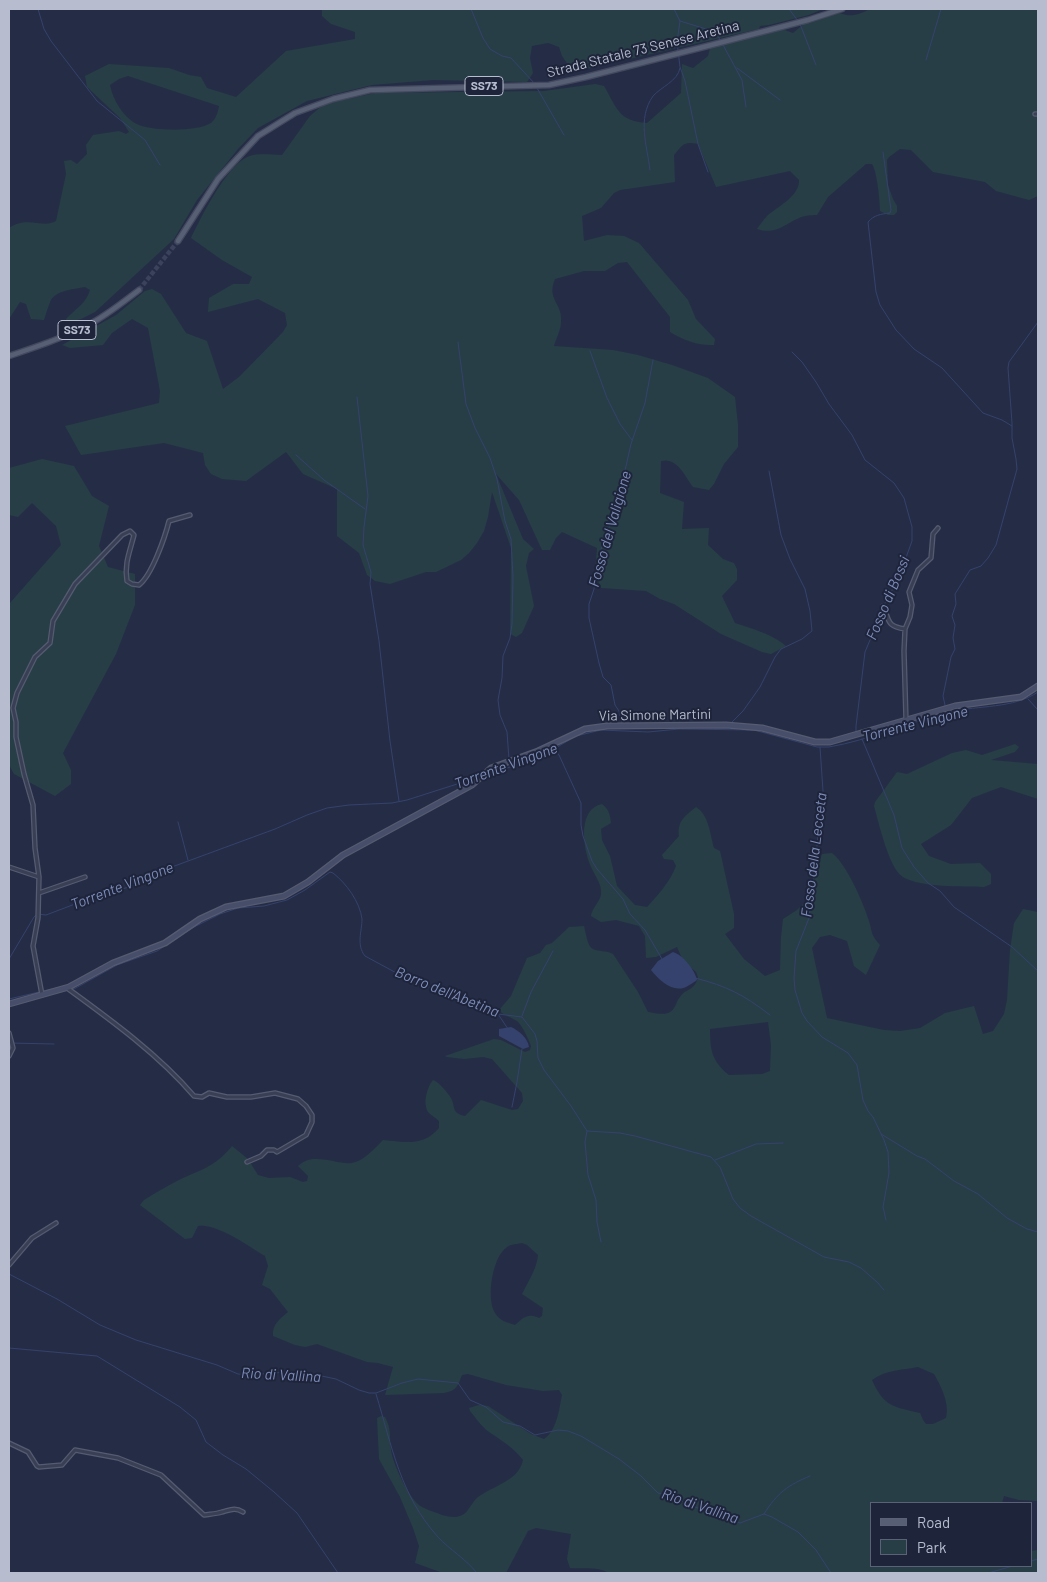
<!DOCTYPE html>
<html>
<head>
<meta charset="utf-8">
<style>
  body { margin:0 }
  #map { position:relative; width:1047px; height:1582px; overflow:hidden; background:#252d46; font-family:Barlow,sans-serif }
  canvas { display:block }
  .frame { position:absolute; inset:0; border:10px solid #b7bccf; pointer-events:none }
  .legend { position:absolute; left:870px; top:1502px; width:162px; height:65px; box-sizing:border-box; background:#1e253b; border:1px solid #5b6176; margin:0; padding:6px 9px; list-style:none; font-size:15px; color:#b7bccf }
  .legend li { display:flex; align-items:center; gap:10px; height:25px }
  .legend b { width:25px; border:1px solid #5b6176 }
</style>
</head>
<body>
<div id="map">
<canvas width="1047" height="1582"></canvas>
<div class="frame"></div>
<ul class="legend">
<li><b style="height:6px;background:#575f75"></b>Road</li>
<li><b style="height:14px;background:#273e47"></b>Park</li>
</ul>
</div>
<script>
const context = document.querySelector('canvas').getContext('2d');
context.lineJoin = 'round';
function paint(path, color) {
  context.fillStyle = color;
  context.fill(path, 'evenodd');
}
function stroke(path, color, width, dash) {
  context.strokeStyle = color;
  context.lineWidth = width;
  context.lineCap = dash ? 'butt' : 'round';
  context.setLineDash(dash || []);
  context.stroke(path);
}
function drawText(font, color, halo, rows, align = 'center') {
  context.font = font + ' Barlow,sans-serif';
  context.lineWidth = 4;
  context.setLineDash([]);
  context.textBaseline = 'middle';
  context.strokeStyle = halo;
  context.fillStyle = color;
  for (const [text, x, y, turn = 0] of rows) {
    context.save();
    context.translate(x, y);
    context.rotate((+turn || 0) * Math.PI / 180);
    context.textAlign = isNaN(turn) ? turn : align;
    if (halo) context.strokeText(text, 0, 0);
    context.fillText(text, 0, 0);
    context.restore();
  }
}
paint(new Path2D(`
  M 322,9 L 823,9 L 809,15 L 769,25 L 760,26 L 759,29 L 573,72 L 562,56 L 559,47 L 548,43 L 532,46 L 530,58 L 533,73 L 527,82 L 433,80 L 372,85 L 307,101 L 258,128 L 238,149 L 197,200 L 174,239 L 95,312 L 81,319 L 67,323 L 66,319 C 75,309 86,304 90,290 L 85,287 C 75,289 57,290 51,300 C 49,304 46,314 44,320 L 31,319 L 26,304 L 20,302 L 9,319 L 9,228 C 27,215 43,229 56,221 L 66,174 L 64,161 L 71,160 L 77,164 L 87,154 L 86,145 L 93,135 L 119,131 L 126,134 L 129,132 L 120,118 L 87,87 L 85,76 L 109,64 L 169,68 L 189,75 L 201,77 L 207,88 L 236,97 L 286,51 L 355,39 L 355,32 L 331,24 L 322,16 ZM 128,76 L 219,106 C 218,112 216,119 211,123 C 197,132 154,131 139,125 C 124,119 113,100 110,85 L 119,79 Z
  M 870,9 L 1038,9 L 1038,196 L 1029,200 L 996,191 L 985,182 L 933,172 L 911,150 L 900,149 L 889,157 L 887,160 L 888,185 L 893,199 L 897,206 L 897,212 L 894,215 L 888,215 L 880,211 C 880,201 877,171 872,164 L 866,164 L 828,197 L 817,215 C 813,215 809,215 805,216 C 786,221 779,236 757,229 C 760,225 763,220 767,216 C 777,207 800,196 799,180 L 790,171 L 716,187 L 698,144 C 684,141 683,144 674,155 L 675,182 L 620,190 L 614,193 L 601,208 L 582,216 L 584,241 L 607,235 L 624,236 L 639,243 L 688,300 L 696,319 L 715,339 L 714,345 C 698,346 684,340 670,332 L 670,317 L 627,262 L 618,263 L 605,271 L 584,271 L 555,279 C 546,300 563,303 561,322 C 561,330 556,338 554,346 L 613,350 L 638,355 L 672,365 L 708,378 L 735,397 L 738,425 L 738,447 L 724,464 L 714,484 L 709,490 L 693,487 C 685,476 677,457 661,461 L 660,493 L 684,502 L 682,529 L 709,528 L 708,545 L 723,559 L 734,563 L 737,569 L 737,580 L 722,596 L 735,623 C 753,629 772,634 786,646 L 771,654 L 762,652 L 721,634 L 674,604 L 660,599 L 646,591 L 601,588 L 595,573 L 597,548 L 562,532 L 556,538 L 550,550 L 542,550 L 519,500 L 496,474 L 523,539 L 534,549 L 529,553 L 526,566 L 534,606 L 522,633 L 516,637 L 510,634 L 511,548 L 492,492 L 488,517 L 484,531 L 477,543 L 469,553 L 461,560 L 436,572 L 426,572 L 390,584 L 375,581 L 367,575 L 359,553 L 337,536 L 337,489 L 303,474 L 286,452 L 246,481 L 222,479 L 211,474 L 205,465 L 203,453 L 164,443 L 81,455 L 65,426 L 159,403 L 160,391 L 148,328 L 132,319 L 112,333 L 103,345 L 70,348 L 62,345 L 116,315 L 145,291 L 152,289 L 161,294 L 186,333 L 207,341 L 223,389 L 239,377 L 283,332 L 287,325 L 285,313 L 258,299 L 208,312 L 209,298 L 233,284 L 249,284 L 252,277 L 222,260 L 191,238 C 201,218 228,162 250,156 C 259,153 272,155 282,155 L 310,116 L 324,104 L 375,93 L 544,91 L 595,84 L 604,86 C 617,108 618,121 647,123 L 681,93 L 682,64 L 693,68 L 708,56 L 710,48 L 782,29 L 793,33 L 805,23 L 840,13 C 851,18 860,14 870,9 Z
  M 42,459 L 74,466 L 92,496 L 109,506 L 99,546 L 108,567 L 135,574 L 135,605 L 116,654 L 63,753 L 71,770 L 71,784 L 55,796 L 14,774 L 9,765 L 9,604 L 61,545 L 56,526 L 32,503 L 18,517 L 9,515 L 9,468 Z
  M 1015,744 L 1019,747 L 1015,752 L 991,760 L 1038,764 L 1038,799 L 1001,787 L 972,798 L 951,825 L 921,844 L 929,856 L 951,864 L 980,863 L 991,874 L 991,884 L 984,887 C 962,886 922,888 903,877 C 889,869 879,823 874,806 L 875,802 L 897,772 L 907,774 L 952,753 L 966,750 L 982,755 Z
  M 602,804 C 609,809 610,815 611,823 L 601,829 L 602,840 L 610,856 L 617,886 L 635,905 L 647,907 C 658,895 670,882 676,866 L 673,860 L 664,859 L 662,855 L 679,836 C 677,821 685,816 696,807 C 709,815 710,834 714,848 L 720,851 L 734,914 L 734,928 L 725,934 L 744,959 L 765,976 L 780,970 L 781,937 L 783,919 L 797,910 L 807,900 L 811,885 L 822,854 L 832,853 C 847,865 863,902 869,921 C 873,934 870,933 880,945 L 866,975 L 854,966 L 847,941 L 830,935 L 820,937 L 812,948 L 827,1018 L 884,1030 L 900,1031 L 920,1028 L 945,1013 L 974,1006 L 983,1034 L 993,1031 L 1004,1014 L 1007,1000 L 1010,950 L 1014,923 L 1023,909 L 1038,912 L 1038,1501 L 1019,1500 L 1004,1496 L 1002,1503 L 871,1503 L 871,1566 L 1031,1566 L 1031,1551 L 1038,1550 L 1038,1573 L 609,1573 C 598,1566 583,1569 570,1568 L 567,1559 L 571,1534 L 536,1528 L 528,1531 L 506,1573 L 443,1573 L 415,1563 L 419,1546 L 413,1528 L 400,1497 L 379,1459 L 377,1418 L 381,1416 L 385,1417 C 392,1430 389,1436 391,1450 C 393,1464 407,1494 418,1504 C 422,1508 429,1510 434,1512 C 444,1516 455,1520 464,1514 C 470,1510 472,1500 481,1495 C 496,1485 519,1480 523,1460 C 514,1448 501,1440 489,1432 C 482,1427 475,1417 470,1411 L 469,1408 L 479,1405 L 488,1406 L 531,1434 L 544,1439 C 557,1430 559,1410 562,1395 L 559,1390 L 543,1391 L 506,1385 L 468,1374 L 462,1375 C 458,1386 456,1391 444,1393 L 385,1395 L 393,1367 L 378,1363 L 367,1362 L 317,1344 L 305,1347 L 295,1345 L 273,1336 C 272,1324 280,1319 288,1312 L 270,1289 L 262,1285 L 268,1266 L 265,1256 C 248,1246 217,1223 198,1226 L 192,1238 L 185,1239 L 140,1205 L 144,1200 C 155,1193 167,1186 179,1180 C 202,1169 215,1167 232,1146 L 248,1159 L 258,1175 L 269,1178 L 290,1177 L 303,1182 L 307,1181 L 308,1176 L 298,1166 C 313,1151 336,1165 352,1163 C 364,1161 375,1148 383,1140 C 405,1142 423,1147 439,1128 L 439,1121 C 436,1118 432,1116 429,1113 C 422,1105 427,1087 433,1080 C 439,1082 447,1092 451,1098 C 456,1108 451,1113 465,1116 L 481,1100 L 512,1110 L 518,1109 L 523,1101 L 522,1093 L 492,1059 L 483,1057 L 464,1059 L 447,1057 L 445,1056 L 494,1039 L 501,1040 L 525,1052 L 530,1050 L 531,1046 C 529,1040 522,1025 517,1021 C 511,1017 504,1016 499,1010 L 511,996 L 527,958 L 540,953 L 546,945 L 552,943 L 569,927 L 584,926 C 586,933 587,946 593,949 C 598,952 606,950 613,954 L 638,992 L 648,1012 C 654,1013 662,1015 668,1013 C 676,1010 675,1003 680,997 C 686,988 695,991 698,977 L 696,972 L 683,961 L 677,947 L 656,957 L 646,958 L 645,936 L 639,926 L 616,920 L 601,922 L 591,916 C 592,908 599,903 601,895 C 603,884 592,872 589,862 C 583,845 578,809 602,804 ZM 768,1022 L 771,1045 L 770,1071 L 762,1074 L 729,1075 C 712,1061 710,1051 710,1029 ZM 522,1243 L 527,1245 L 538,1255 C 537,1268 528,1282 522,1294 L 543,1308 L 542,1316 L 539,1318 C 528,1313 524,1317 515,1325 C 506,1322 500,1321 495,1313 C 486,1299 492,1257 507,1247 C 511,1244 517,1244 522,1243 ZM 918,1367 L 934,1374 C 941,1386 950,1404 946,1418 L 933,1424 L 926,1424 L 923,1420 L 920,1413 C 894,1407 884,1407 872,1380 C 885,1370 902,1370 918,1367 Z`), '#273e47');
paint(new Path2D(`
  M 673,952 C 683,955 695,970 697,980 C 694,982 690,985 686,987 C 672,993 659,980 651,970 L 658,961 Z
  M 511,1027 C 518,1030 528,1038 529,1047 L 523,1049 L 499,1036 L 499,1029 Z`), '#35426d');
stroke(new Path2D(`
  M 38,9 L 44,29 L 51,41 L 97,101 L 145,140 L 160,165
  M 471,9 L 483,38 L 490,49 L 502,56 L 511,58 L 535,84
  M 674,9 L 680,21 L 716,32 L 720,40
  M 789,9 L 798,21
  M 680,21 L 677,42 L 680,67 L 685,81 L 698,144 L 708,172
  M 800,24 L 816,65
  M 722,43 L 742,80 L 746,107
  M 926,60 L 941,9
  M 737,68 L 780,100
  M 537,88 L 564,135
  M 883,152 L 891,210 L 890,213 C 881,214 874,215 868,222 L 876,292 L 880,305 L 896,330 L 914,349 L 942,368 L 983,413 L 1002,420 L 1012,426
  M 650,170 C 647,145 637,119 653,96 C 661,87 678,81 680,68
  M 458,342 L 466,404 L 475,428 L 490,458 L 497,479 L 505,521 L 511,539 L 513,577 L 512,624 L 510,638 L 503,656 L 502,678 L 498,700 L 500,715 L 507,732 L 509,759
  M 590,351 L 607,398 L 620,424 L 632,440
  M 792,352 L 802,362 L 816,382 L 829,404 L 852,435 L 865,460 L 894,483 L 904,498 L 912,527 L 912,541 L 899,577 L 882,609 L 881,620 L 877,631 L 870,640 L 865,652 L 856,726 L 856,733
  M 357,397 L 368,496 L 364,527 L 363,545 L 371,572 L 370,584 L 379,641 L 390,741 L 399,801
  M 296,455 L 324,480 L 365,509
  M 1028,699 L 1038,710
  M 945,713 L 945,705 L 943,696 L 951,657 L 955,649 L 953,638 L 955,625 L 952,616 L 956,604 L 955,594 L 970,570 L 981,566 L 988,558 L 996,545 L 1017,469 L 1016,459 L 1012,438 L 1012,423 L 1008,368 L 1009,362 L 1038,322
  M 622,723 L 619,711 L 615,705 L 611,685 L 603,677 L 599,663 L 589,618 L 589,604 L 594,589 L 600,552 L 617,506 L 631,444 L 645,403 L 653,360
  M 731,723 L 743,711 L 760,687 L 775,657 L 781,649 L 802,639 L 812,631 L 810,611 L 805,589 L 790,559 L 781,535 L 769,471
  M 862,739 L 894,815 L 902,848 L 914,867 L 928,883 L 940,891 L 954,907 L 1012,947 L 1038,971
  M 820,747 L 823,791 L 809,918 L 796,951 L 794,978 L 795,990 L 802,1013 L 807,1021 L 822,1037 L 848,1053 L 857,1065 L 863,1100 L 868,1111 L 873,1117 L 884,1140 L 888,1152 L 889,1173 L 883,1207 L 886,1220
  M 555,750 L 559,755 L 581,803 L 581,825 L 583,836 L 592,861 L 597,869 L 623,899 L 630,914 L 645,930 L 662,959
  M 487,775 L 542,756 L 576,736 L 601,730 L 648,732 L 679,729 L 754,730 L 817,747 L 829,747 C 870,740 909,722 950,712 C 979,705 1013,709 1038,692
  M 178,822 L 188,860
  M 9,959 L 34,917 L 37,914 L 46,915 L 83,901 L 132,886 L 161,871 L 275,829 L 307,815 L 327,808 L 349,805 L 392,803 L 407,800 L 476,778
  M 695,978 C 727,986 744,995 770,1015
  M 72,988 L 74,989 L 117,965 L 157,951 L 194,927 L 220,914 L 238,908 L 264,906 L 287,900 L 305,890 L 330,872 L 333,873 C 346,883 360,902 362,919 C 362,931 356,945 365,956 L 402,976 L 453,997 L 466,1000 L 498,1014 L 522,1017 L 535,1034 L 537,1041 L 538,1058 L 544,1070 L 571,1106 L 587,1131 L 620,1133 L 635,1136 L 711,1157 L 720,1167 L 733,1199 L 740,1208 L 751,1216 L 824,1257 L 849,1262 L 861,1268 L 877,1282 L 884,1290
  M 43,991 L 66,986
  M 9,999 L 39,992
  M 498,1014 L 508,1029
  M 522,1016 L 531,992 L 553,951
  M 9,1043 L 54,1044
  M 512,1107 L 517,1082 L 522,1049
  M 587,1131 L 585,1142 L 588,1175 L 596,1200 L 597,1222 L 601,1242
  M 881,1134 L 917,1156 L 925,1159 L 954,1181 L 978,1194 L 1007,1218 L 1027,1229 L 1038,1232
  M 715,1160 L 756,1144 L 783,1143
  M 9,1274 L 57,1299 L 100,1325 L 136,1340 L 217,1365 L 238,1374 L 250,1375 L 286,1372 L 312,1374 L 336,1379 L 359,1390 L 369,1393 L 376,1393 L 402,1383 L 418,1379 L 458,1383 L 470,1400 L 486,1407 L 503,1422 L 520,1426 L 535,1435 L 558,1430 L 568,1431 L 581,1436 L 619,1459 L 641,1476 L 658,1493 L 670,1496 L 700,1509 L 727,1518 L 740,1523 L 764,1514
  M 9,1348 L 97,1356 L 180,1407 L 196,1420 L 206,1442 L 223,1455 L 246,1469 L 274,1492 L 297,1513 L 338,1573
  M 376,1394 C 392,1446 400,1495 438,1537 C 450,1550 466,1559 477,1573
  M 764,1514 L 772,1517 L 798,1532 L 816,1550 L 831,1573
  M 764,1514 C 777,1493 788,1485 810,1476
  M 1031,1561 L 1038,1559
  M 988,1573 L 1013,1566`), '#35426d', 1);
stroke(new Path2D(`
  M 139,290 L 178,241`), '#3b425b', 4.5, [4.5, 2]);
const street = new Path2D(`
  M 1035,114 L 1038,114
  M 883,606 C 890,621 886,626 905,629
  M 906,720 L 904,651 L 905,629 L 910,617 L 912,605 L 909,592 L 918,570 L 931,558 L 933,534 L 938,528
  M 9,867 L 39,877
  M 39,893 L 85,877
  M 67,988 C 111,1020 159,1055 194,1096 L 202,1097 L 209,1093 L 227,1097 L 251,1097 L 275,1093 L 298,1099 L 306,1106 L 312,1115 L 312,1122 L 306,1135 L 277,1152 L 274,1150 L 267,1150 L 261,1156 L 247,1162
  M 42,995 L 33,946 L 38,918 L 39,877 L 35,848 L 33,805 L 24,774 L 16,737 L 16,722 L 13,708 L 17,693 L 35,657 L 50,643 L 53,621 L 75,584 L 122,535 L 130,531 L 134,535 C 130,551 124,564 127,581 L 132,584 L 139,585 C 152,575 165,537 169,521 L 190,515
  M 9,1033 L 13,1048 L 9,1056
  M 9,1265 L 32,1238 L 56,1223
  M 9,1443 L 28,1452 L 37,1466 L 39,1467 L 62,1465 L 75,1450 L 118,1458 L 161,1475 L 204,1515 C 210,1514 216,1514 222,1512 C 230,1510 235,1507 243,1512`);
const secondary = new Path2D(`
  M 9,1004 L 69,987 L 113,963 L 165,943 L 200,919 L 226,907 L 284,896 L 308,882 L 343,855 L 472,785 L 491,768 L 538,751 L 585,729 L 607,726 L 726,725 L 762,728 L 815,742 L 830,742 L 955,706 L 1021,697 L 1038,686`);
const primary = new Path2D(`
  M 178,241 L 218,179 L 258,136 L 295,113 L 333,99 L 370,90 L 549,85 L 586,77 L 719,43 L 808,20 L 842,9
  M 9,356 C 36,347 63,338 88,325 C 106,316 123,302 139,290`);
stroke(street, '#555b70', 5.5);
stroke(secondary, '#555b70', 7);
stroke(primary, '#43495f', 7);
stroke(street, '#394055', 3);
stroke(secondary, '#474e69', 4.5);
stroke(primary, '#575f75', 4.5);
for (const [x, y, w] of [
  [484,86,38],
  [77,330,38]
]) {
  const box = new Path2D();
  box.roundRect(x - w / 2, y - 9.5, w, 19, 4);
  context.fillStyle = '#1e253b';
  context.fill(box);
  stroke(box, '#b7bccf', 1);
}
drawText('bold 12px', '#b7bccf', null, [
  ["SS73",484,86],
  ["SS73",77,330]
]);
drawText('14px', '#b7bccf', '#1e253b', [
  ["Strada Statale 73 Senese Aretina",643,49,-14],
  ["Via Simone Martini",655,715,-1]
]);
drawText('italic 15px', '#7c8bb9', '#1e253b', [
  ["Fosso del Valigione",610,529,-74],
  ["Fosso di Bossi",888,598,-67],
  ["Torrente Vingone",915,724,-14],
  ["Torrente Vingone",506,766,-20],
  ["Fosso della Lecceta",814,855,-83],
  ["Torrente Vingone",122,886,-21],
  ["Borro dell'Abetina",447,992,22],
  ["Rio di Vallina",281,1375,3],
  ["Rio di Vallina",700,1506,19]
]);
</script>
</body>
</html>
